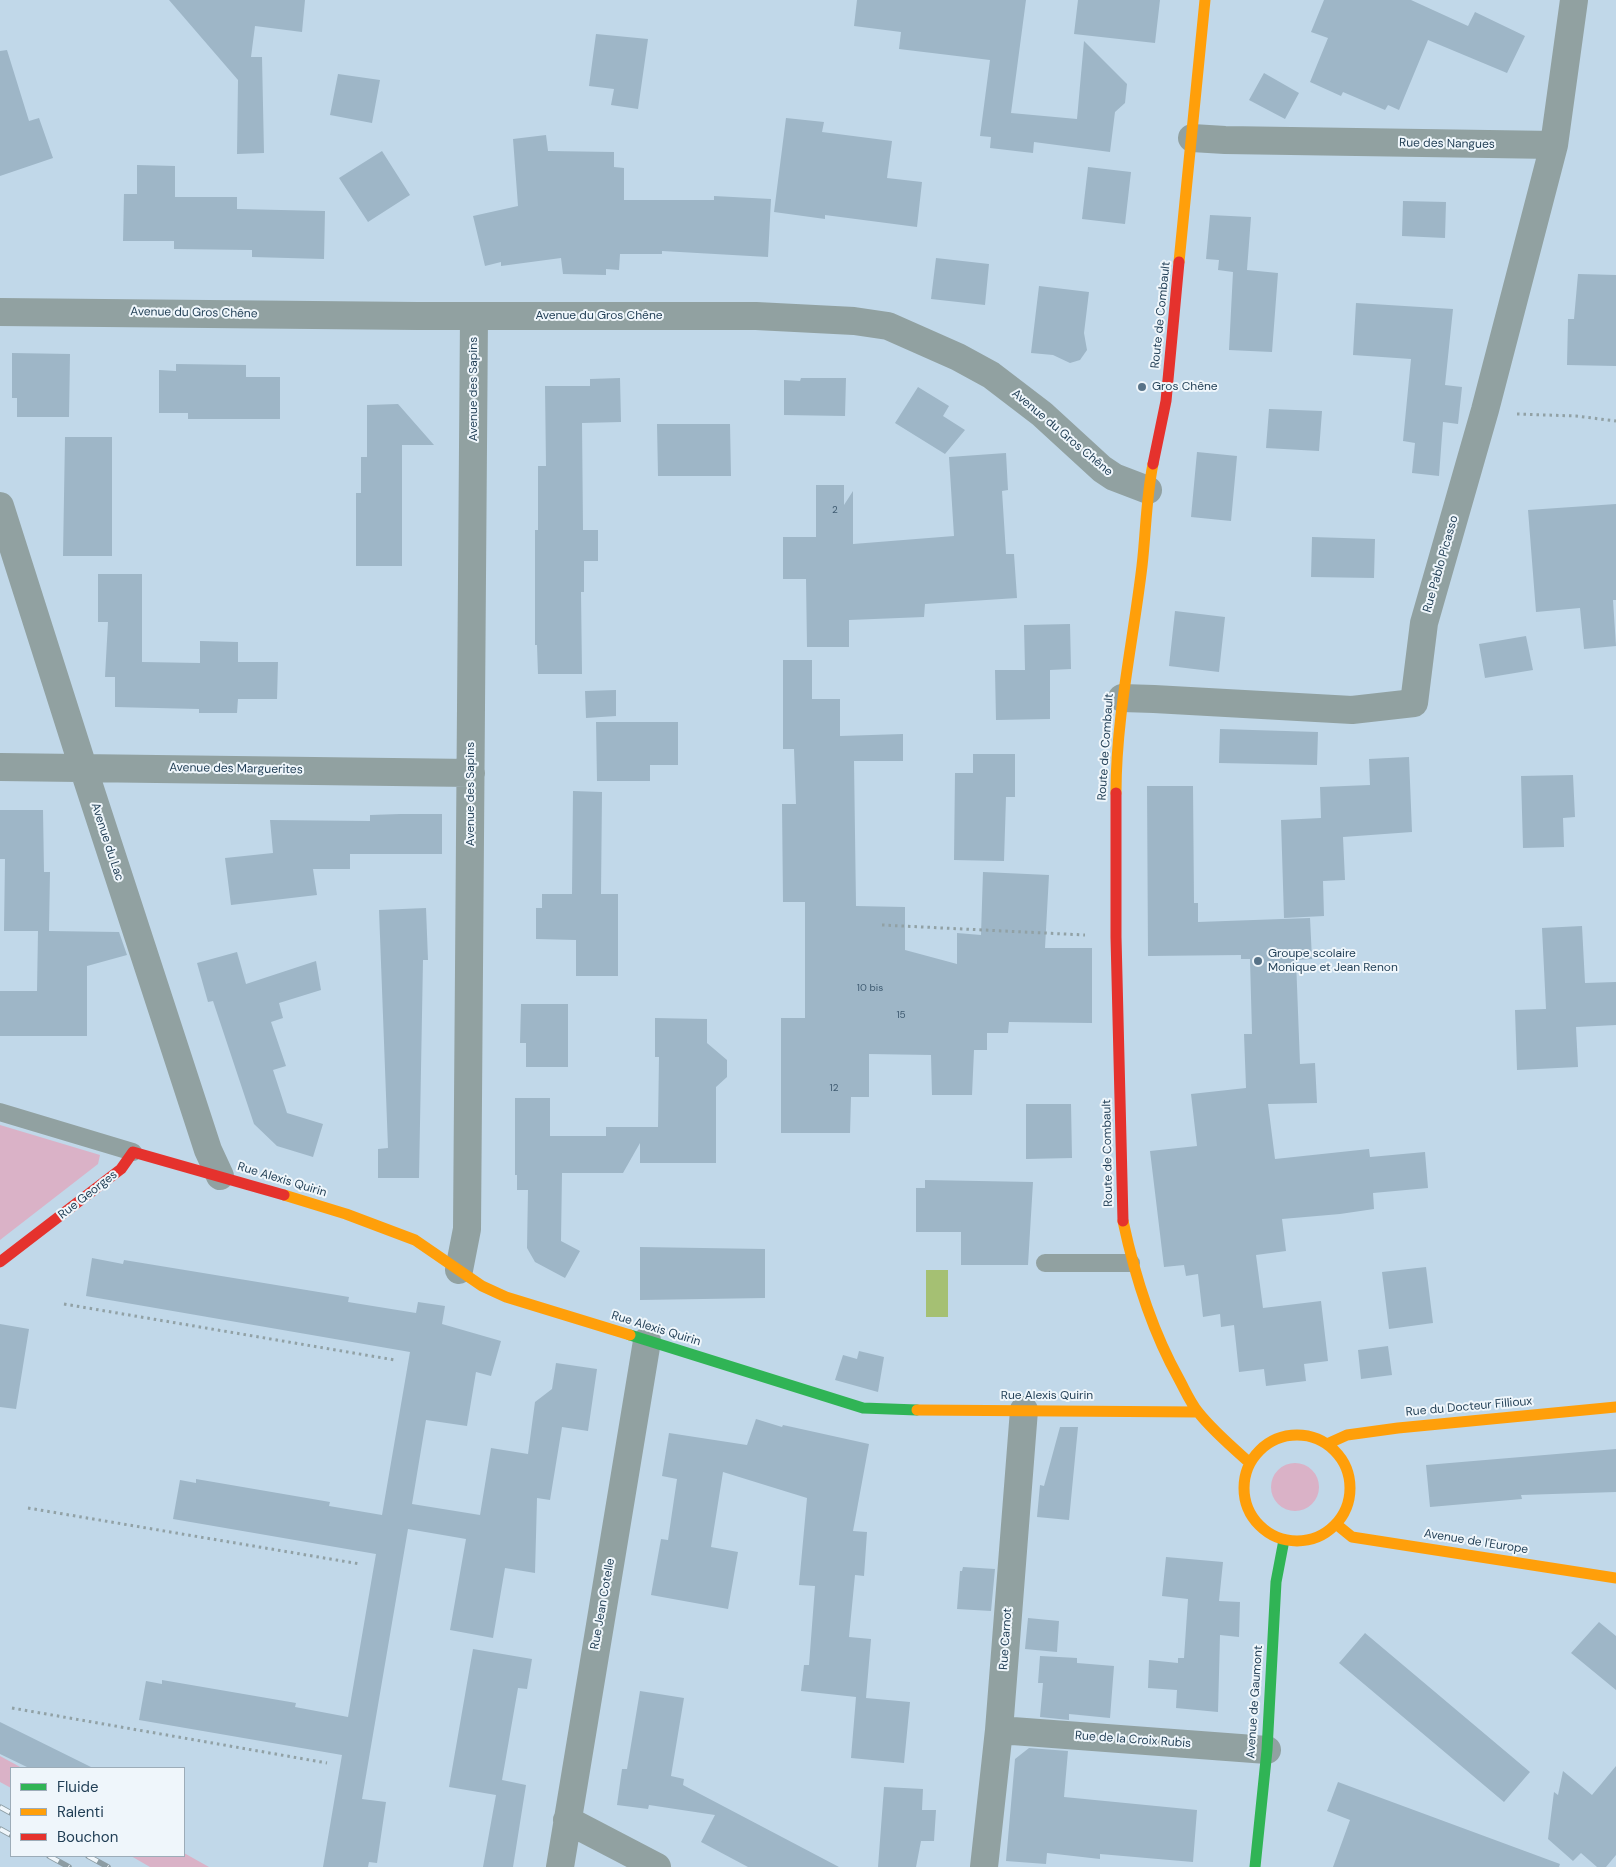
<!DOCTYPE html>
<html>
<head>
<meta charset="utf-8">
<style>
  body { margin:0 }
  #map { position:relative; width:1616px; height:1867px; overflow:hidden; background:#c1d8e9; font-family:"DM Sans",sans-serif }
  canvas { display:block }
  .legend { position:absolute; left:10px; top:1767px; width:175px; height:90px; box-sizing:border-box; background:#eff6fb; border:1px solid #9cacb8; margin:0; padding:6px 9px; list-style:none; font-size:15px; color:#1f3d54 }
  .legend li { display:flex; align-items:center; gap:10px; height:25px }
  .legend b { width:25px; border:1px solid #9cacb8 }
</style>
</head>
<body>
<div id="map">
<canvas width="1616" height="1867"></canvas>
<ul class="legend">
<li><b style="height:6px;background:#30b455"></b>Fluide</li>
<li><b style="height:6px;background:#ff9f0a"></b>Ralenti</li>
<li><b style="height:6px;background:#e5322d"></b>Bouchon</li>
</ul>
</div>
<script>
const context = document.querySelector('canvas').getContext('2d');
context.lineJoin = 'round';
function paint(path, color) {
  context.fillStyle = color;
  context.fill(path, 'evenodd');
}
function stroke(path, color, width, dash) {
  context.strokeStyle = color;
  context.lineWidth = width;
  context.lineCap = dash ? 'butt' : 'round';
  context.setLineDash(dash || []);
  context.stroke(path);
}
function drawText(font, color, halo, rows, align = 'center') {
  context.font = font + ' "DM Sans",sans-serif';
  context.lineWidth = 4;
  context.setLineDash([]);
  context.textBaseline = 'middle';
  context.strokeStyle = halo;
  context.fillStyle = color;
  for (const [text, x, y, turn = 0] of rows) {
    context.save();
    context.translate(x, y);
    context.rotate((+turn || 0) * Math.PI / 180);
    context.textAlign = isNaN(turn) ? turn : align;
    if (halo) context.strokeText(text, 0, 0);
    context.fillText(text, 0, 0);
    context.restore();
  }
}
paint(new Path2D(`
  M 0,1125 L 100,1155 L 98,1164 L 0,1240 Z
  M1271 1487a24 24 0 1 1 48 0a24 24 0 1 1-48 0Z
  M 0,1756 L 22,1768 L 11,1768 L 11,1788 L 0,1782 Z
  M 184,1853 L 209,1867 L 150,1867 L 131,1856 L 184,1856 Z`), '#dab2c7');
paint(new Path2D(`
  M 926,1270 L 948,1270 L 948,1317 L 926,1317 Z`), '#a5c073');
paint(new Path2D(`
  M 169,0 L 305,0 L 302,32 L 255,26 L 251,57 L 262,57 L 264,153 L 237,154 L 238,80 Z
  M 857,0 L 1026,0 L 1011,113 L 1077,119 L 1084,41 L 1127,84 L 1125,103 L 1115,112 L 1110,152 L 1034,142 L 1033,153 L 990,148 L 991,137 L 980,136 L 990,60 L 899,49 L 901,32 L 854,26 Z
  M 1078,0 L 1160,0 L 1155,43 L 1074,34 Z
  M 1324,0 L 1411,0 L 1468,26 L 1475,12 L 1525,36 L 1507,73 L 1428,40 L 1399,110 L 1388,105 L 1385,110 L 1343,92 L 1341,96 L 1310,82 L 1328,38 L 1311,32 Z
  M 596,34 L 648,39 L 638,109 L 611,105 L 614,89 L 589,86 Z
  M 7,50 L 29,121 L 39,118 L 53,158 L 0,176 L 0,51 Z
  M 1264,73 L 1299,93 L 1285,119 L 1249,100 Z
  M 338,74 L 380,80 L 372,123 L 330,115 Z
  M 786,118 L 824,122 L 822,132 L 892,141 L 887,178 L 922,182 L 917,227 L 825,215 L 825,219 L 774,212 Z
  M 546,135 L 548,151 L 614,152 L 614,167 L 624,168 L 624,200 L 714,200 L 714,196 L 771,199 L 768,257 L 662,251 L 662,254 L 620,254 L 619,270 L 606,269 L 606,275 L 563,274 L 561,258 L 501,266 L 501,262 L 485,266 L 473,216 L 518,206 L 513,139 Z
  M 382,151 L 410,195 L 368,222 L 339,178 Z
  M 137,165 L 175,166 L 175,197 L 237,197 L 237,209 L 325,211 L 324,259 L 252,257 L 252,250 L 174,249 L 174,241 L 123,241 L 124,194 L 137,194 Z
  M 1088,167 L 1131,172 L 1125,224 L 1082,219 Z
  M 1403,201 L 1446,202 L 1445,238 L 1402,236 Z
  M 1210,215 L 1251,217 L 1247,270 L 1278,273 L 1272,352 L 1229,350 L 1233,272 L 1218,270 L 1219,260 L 1206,259 Z
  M 936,258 L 989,264 L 985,305 L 931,299 Z
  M 1578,274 L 1616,275 L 1616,366 L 1567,365 L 1568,319 L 1574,319 Z
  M 1039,286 L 1089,292 L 1084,333 L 1087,350 L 1080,360 L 1070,363 L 1053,355 L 1031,353 Z
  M 1356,303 L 1453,309 L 1445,385 L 1462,387 L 1458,424 L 1443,422 L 1439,476 L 1412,473 L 1415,443 L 1403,441 L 1411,359 L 1353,355 Z
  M 12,353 L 70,354 L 69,417 L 17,417 L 17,398 L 12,398 Z
  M 176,364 L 246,365 L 246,377 L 280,377 L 280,419 L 188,419 L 188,413 L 159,413 L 159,370 L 176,371 Z
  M 620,378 L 621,422 L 582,423 L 583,530 L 598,530 L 598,561 L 584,561 L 584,592 L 581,592 L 582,674 L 538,674 L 537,645 L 535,645 L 535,530 L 538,530 L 538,466 L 546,466 L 545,386 L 590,386 L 590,379 Z
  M 801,378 L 846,378 L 845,416 L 784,415 L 784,380 L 800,381 Z
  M 918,387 L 949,406 L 943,416 L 965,430 L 945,454 L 895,423 Z
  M 398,404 L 434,445 L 402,445 L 402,566 L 356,566 L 356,493 L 361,493 L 361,457 L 367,457 L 367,405 Z
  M 1269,409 L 1322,411 L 1319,451 L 1266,448 Z
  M 657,424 L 730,424 L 731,476 L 658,476 Z
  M 65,437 L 112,437 L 112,556 L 63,556 Z
  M 1197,452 L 1237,456 L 1231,521 L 1191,517 Z
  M 1006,453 L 1008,490 L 1002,491 L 1006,554 L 1014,554 L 1017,598 L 925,604 L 924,617 L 849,620 L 849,647 L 807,647 L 806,579 L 783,579 L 783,537 L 816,537 L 816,485 L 844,485 L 844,505 L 853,491 L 853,544 L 954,536 L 949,457 Z
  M 1616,504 L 1616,600 L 1613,600 L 1616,646 L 1584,649 L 1580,608 L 1536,612 L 1528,510 Z
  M 1312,537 L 1375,539 L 1374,578 L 1311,577 Z
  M 98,574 L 142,574 L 142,662 L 200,663 L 200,641 L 238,642 L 238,662 L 278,662 L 277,699 L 238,699 L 237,713 L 199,713 L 199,709 L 115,707 L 115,677 L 105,677 L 108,622 L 98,622 Z
  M 1175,611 L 1225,617 L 1219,672 L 1169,666 Z
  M 1070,624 L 1071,669 L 1050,670 L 1050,719 L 996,720 L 995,670 L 1025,670 L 1024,625 Z
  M 1526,636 L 1533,670 L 1485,678 L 1479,644 Z
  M 783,660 L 812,660 L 812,699 L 840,699 L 840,736 L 903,734 L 903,761 L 854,761 L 856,906 L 905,907 L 905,950 L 957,964 L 957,933 L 981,935 L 983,872 L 1049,875 L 1045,948 L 1092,948 L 1092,1023 L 1009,1022 L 1008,1033 L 987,1033 L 987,1050 L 974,1050 L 972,1095 L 932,1095 L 931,1055 L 869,1054 L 869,1097 L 851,1097 L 850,1133 L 781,1133 L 781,1018 L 805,1018 L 805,902 L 783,902 L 782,804 L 796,804 L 794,749 L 783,749 Z
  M 616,690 L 616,716 L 586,718 L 585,691 Z
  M 596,722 L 678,722 L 678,765 L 650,765 L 650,781 L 597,781 Z
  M 1220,729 L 1318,732 L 1317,765 L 1219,763 Z
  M 973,754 L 1015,754 L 1015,797 L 1006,797 L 1004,861 L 954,860 L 955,773 L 973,773 Z
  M 1409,757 L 1412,832 L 1343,837 L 1345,880 L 1323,881 L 1324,916 L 1284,918 L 1281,820 L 1321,818 L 1320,787 L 1370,785 L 1369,759 Z
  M 1573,775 L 1575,817 L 1563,818 L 1564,847 L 1523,848 L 1521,776 Z
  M 1147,786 L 1193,786 L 1194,903 L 1198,903 L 1198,922 L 1310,918 L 1312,959 L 1296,960 L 1300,1064 L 1315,1063 L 1317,1103 L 1268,1104 L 1275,1159 L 1369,1149 L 1370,1157 L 1425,1152 L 1428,1188 L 1373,1193 L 1374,1209 L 1340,1214 L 1282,1219 L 1286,1251 L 1256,1255 L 1263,1308 L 1321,1301 L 1328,1361 L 1304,1364 L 1306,1381 L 1266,1386 L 1264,1369 L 1239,1372 L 1234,1325 L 1221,1327 L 1220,1314 L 1203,1317 L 1198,1274 L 1186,1276 L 1184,1265 L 1164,1267 L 1150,1151 L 1197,1146 L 1191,1094 L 1246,1088 L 1244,1034 L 1252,1034 L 1250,959 L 1241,959 L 1241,955 L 1148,956 Z
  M 573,791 L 602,792 L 601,894 L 618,894 L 618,976 L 576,976 L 576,940 L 536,939 L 536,908 L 542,908 L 542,894 L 572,894 Z
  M 0,810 L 43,810 L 44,872 L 50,872 L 49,931 L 119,932 L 127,955 L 87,966 L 87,1036 L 0,1036 L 0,991 L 37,991 L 38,931 L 4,931 L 5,859 L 0,859 Z
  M 400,814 L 442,814 L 442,854 L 350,854 L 350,869 L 313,869 L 317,895 L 231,905 L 225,858 L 273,853 L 270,820 L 370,821 L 370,815 Z
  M 426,908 L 428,960 L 423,960 L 419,1178 L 378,1178 L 378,1149 L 388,1148 L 379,910 Z
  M 1582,926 L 1585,983 L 1616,982 L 1616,1025 L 1576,1027 L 1578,1067 L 1517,1070 L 1515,1010 L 1546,1009 L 1542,928 Z
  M 237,952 L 246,984 L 316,961 L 321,990 L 279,1003 L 283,1018 L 271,1022 L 286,1066 L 273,1070 L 287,1113 L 323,1124 L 313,1157 L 277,1146 L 254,1124 L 213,1001 L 208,1002 L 197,963 Z
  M 521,1004 L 568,1004 L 568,1067 L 526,1067 L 526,1043 L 520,1043 Z
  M 655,1018 L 707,1019 L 707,1043 L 727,1060 L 727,1077 L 716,1087 L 716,1163 L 640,1163 L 640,1143 L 623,1173 L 562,1173 L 561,1241 L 580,1251 L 565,1278 L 535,1262 L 527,1248 L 528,1190 L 517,1190 L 517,1175 L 515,1175 L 515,1098 L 550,1098 L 550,1136 L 606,1136 L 606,1127 L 658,1127 L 659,1057 L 655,1057 Z
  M 1026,1104 L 1071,1104 L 1072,1158 L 1026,1159 Z
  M 925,1180 L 1033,1182 L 1028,1265 L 961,1265 L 961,1232 L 916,1232 L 916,1188 L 925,1188 Z
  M 640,1247 L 765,1249 L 765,1298 L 640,1300 Z
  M 92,1258 L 123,1264 L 124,1260 L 349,1297 L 348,1302 L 416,1313 L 418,1302 L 445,1306 L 442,1324 L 501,1341 L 491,1376 L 476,1372 L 467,1426 L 426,1420 L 412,1504 L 480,1515 L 491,1448 L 528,1454 L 535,1402 L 552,1389 L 556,1363 L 597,1369 L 588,1431 L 562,1427 L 550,1500 L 537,1498 L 535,1573 L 505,1568 L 493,1638 L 450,1630 L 466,1539 L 408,1529 L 362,1799 L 386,1802 L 377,1863 L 369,1862 L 368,1867 L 323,1867 L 342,1755 L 139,1720 L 146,1681 L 162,1684 L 162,1680 L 296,1703 L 295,1707 L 348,1717 L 376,1554 L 173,1519 L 180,1480 L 196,1483 L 196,1479 L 330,1502 L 329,1506 L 382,1515 L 410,1352 L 86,1296 Z
  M 1426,1267 L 1433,1323 L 1389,1329 L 1382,1272 Z
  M 0,1324 L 29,1329 L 16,1409 L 0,1407 Z
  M 1388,1346 L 1392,1375 L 1361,1379 L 1358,1350 Z
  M 859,1351 L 884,1357 L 878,1392 L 835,1380 L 843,1355 L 857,1359 Z
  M 756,1419 L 782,1427 L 783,1425 L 869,1444 L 853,1531 L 867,1532 L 864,1576 L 855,1575 L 849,1637 L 871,1639 L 866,1698 L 910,1702 L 904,1763 L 851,1758 L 856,1697 L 801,1691 L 804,1665 L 809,1665 L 815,1586 L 799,1585 L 807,1498 L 723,1472 L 711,1547 L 738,1552 L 728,1609 L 651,1595 L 661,1539 L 668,1540 L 677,1479 L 662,1476 L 669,1433 L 747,1445 Z
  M 1060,1427 L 1078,1427 L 1069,1520 L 1037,1517 L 1040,1485 L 1044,1486 Z
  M 1616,1449 L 1616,1492 L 1521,1495 L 1522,1499 L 1430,1507 L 1426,1465 Z
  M 1166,1557 L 1223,1562 L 1219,1601 L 1240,1602 L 1239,1637 L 1220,1635 L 1218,1712 L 1176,1708 L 1177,1690 L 1148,1688 L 1149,1660 L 1178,1663 L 1178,1658 L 1184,1658 L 1188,1599 L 1162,1596 Z
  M 963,1567 L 995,1569 L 991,1611 L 957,1609 L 960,1571 L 962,1571 Z
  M 1028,1618 L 1059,1621 L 1057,1652 L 1025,1649 Z
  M 1599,1622 L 1616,1636 L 1616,1690 L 1571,1653 Z
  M 1365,1633 L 1530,1772 L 1504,1802 L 1339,1663 Z
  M 473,1649 L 532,1659 L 527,1689 L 518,1688 L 502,1780 L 526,1785 L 513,1867 L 483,1867 L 496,1795 L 449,1787 Z
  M 1040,1656 L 1077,1658 L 1077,1663 L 1114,1666 L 1110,1718 L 1069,1714 L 1069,1720 L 1040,1717 L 1043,1683 L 1038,1683 Z
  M 640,1691 L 684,1698 L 671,1776 L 684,1779 L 683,1785 L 839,1867 L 748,1867 L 701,1842 L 715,1815 L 649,1805 L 648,1809 L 617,1805 L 622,1769 L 627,1769 Z
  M 0,1722 L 93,1768 L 29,1768 L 0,1754 Z
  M 1029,1748 L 1068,1751 L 1064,1797 L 1197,1810 L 1193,1862 L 1100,1854 L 1100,1859 L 1047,1853 L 1046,1864 L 1006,1861 L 1015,1759 Z
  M 1616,1766 L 1616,1855 L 1606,1867 L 1597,1867 L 1581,1853 L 1573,1861 L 1548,1839 L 1554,1792 L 1558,1795 L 1563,1771 L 1592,1795 Z
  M 1338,1782 L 1560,1864 L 1559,1867 L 1333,1867 L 1350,1820 L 1327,1811 Z
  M 884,1787 L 923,1789 L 922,1810 L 936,1810 L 934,1841 L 921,1841 L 916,1867 L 878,1867 Z`), '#9eb6c7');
stroke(new Path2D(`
  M 1517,414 L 1576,416 L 1616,421
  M 882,925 L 1085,935
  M 64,1304 L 395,1360
  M 28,1508 L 360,1564
  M 12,1708 L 327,1763`), '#91a1a5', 3, [2.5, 4]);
stroke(new Path2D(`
  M 0,1112 L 133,1152
  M 1045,1263 L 1131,1263`), '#91a1a1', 18);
stroke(new Path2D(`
  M 1192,138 L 1225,140 L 1554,145 L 1574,0
  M 0,312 L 417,316 L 756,316 L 854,321 L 888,326 L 958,357 L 991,375 L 1042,414 L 1102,469 L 1114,477 L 1148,490
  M 0,506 L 83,767 L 208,1150 L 220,1176
  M 1122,698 L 1154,699 L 1352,710 L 1414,703 L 1424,623 L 1485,410 L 1554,145
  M 0,767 L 471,773
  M 459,1270 L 467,1229 L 474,316
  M 999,1730 L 1267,1750
  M 567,1820 L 657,1867
  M 560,1867 L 647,1341
  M 984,1867 L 999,1730 L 1024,1410`), '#91a1a1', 28);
stroke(new Path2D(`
  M 630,1335 L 863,1408 L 917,1410
  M 1255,1867 L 1267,1750 L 1276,1582 L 1284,1540`), '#30b455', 11);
stroke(new Path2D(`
  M 1179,262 L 1205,0
  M 1116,793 C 1116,717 1133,642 1142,566 C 1146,532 1146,498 1153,464
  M 284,1195 L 346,1214 L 415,1240 L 482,1286 L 506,1297 L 630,1335
  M 1123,1221 C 1135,1277 1151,1329 1179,1379 C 1185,1390 1190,1402 1198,1412 C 1213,1431 1232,1447 1250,1463
  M 917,1410 L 1197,1412
  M1244 1488a53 53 0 1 1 106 0a53 53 0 1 1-106 0Z
  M 1327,1444 L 1347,1435 L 1398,1428 L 1616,1407
  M 1336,1524 L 1352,1537 L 1616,1578`), '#ff9f0a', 11);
stroke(new Path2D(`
  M 1153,464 L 1166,401 L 1179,262
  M 1116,793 L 1116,937 L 1123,1221
  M 0,1262 L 121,1169 L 133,1152 L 284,1195`), '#e5322d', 11);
const rail = new Path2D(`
  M 0,1807 L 11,1813
  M 0,1829 L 11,1835
  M 49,1856 L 69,1867
  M 88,1856 L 108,1867`);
stroke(rail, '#8c9ca3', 5.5);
stroke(rail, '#eff6fb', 4, [11]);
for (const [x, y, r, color] of [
  [1142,387,5,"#587388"],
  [1258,961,5,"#587388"]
]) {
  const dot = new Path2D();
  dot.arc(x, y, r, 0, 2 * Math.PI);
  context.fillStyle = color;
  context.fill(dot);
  stroke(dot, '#eff6fb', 2);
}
drawText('10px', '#3f5b71', null, [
  ["2",835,510],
  ["10 bis",870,988],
  ["15",901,1015],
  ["12",834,1088]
]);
drawText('12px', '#1f3d54', '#eff6fb', [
  ["Rue des Nangues",1447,144,1],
  ["Avenue du Gros Chêne",194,313,1],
  ["Route de Combault",1161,315,-84],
  ["Avenue du Gros Chêne",599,316],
  ["Avenue des Sapins",474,389,-90],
  ["Avenue du Gros Chêne",1062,433,40],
  ["Rue Pablo Picasso",1441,564,-74],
  ["Route de Combault",1106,747,-86],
  ["Avenue des Marguerites",236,769,1],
  ["Avenue des Sapins",471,794,-90],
  ["Avenue du Lac",107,842,72],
  ["Route de Combault",1108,1153,-91],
  ["Rue Alexis Quirin",282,1180,17],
  ["Rue Georges",88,1195,-38],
  ["Rue Alexis Quirin",656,1329,17],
  ["Rue Alexis Quirin",1047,1396],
  ["Rue du Docteur Fillioux",1469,1407,-5],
  ["Avenue de l'Europe",1476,1542,9],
  ["Rue Jean Cotelle",603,1604,-80],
  ["Rue Carnot",1006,1639,-86],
  ["Avenue de Gaumont",1255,1702,-86],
  ["Rue de la Croix Rubis",1133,1740,4]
]);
drawText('12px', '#1f3d54', '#eff6fb', [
  ["Gros Chêne",1152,387],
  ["Groupe scolaire",1268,954],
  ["Monique et Jean Renon",1268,968]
], 'left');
</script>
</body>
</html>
